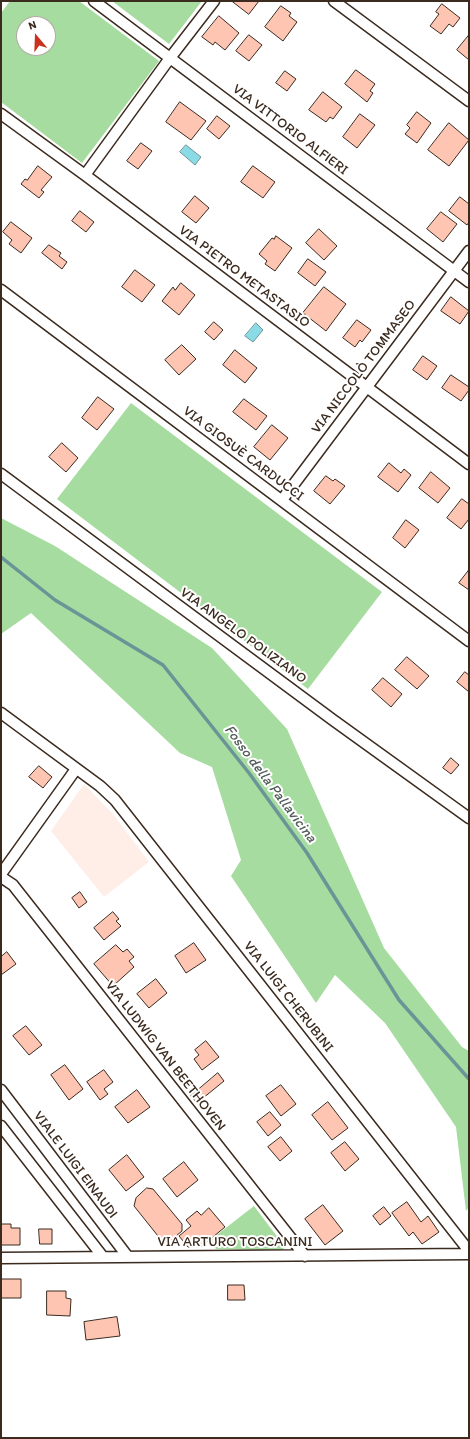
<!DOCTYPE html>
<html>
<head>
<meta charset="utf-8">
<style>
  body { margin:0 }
  #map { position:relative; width:470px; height:1439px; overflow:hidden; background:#fff; font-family:Itim,sans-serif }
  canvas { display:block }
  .frame { position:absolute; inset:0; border:2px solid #3b2a1e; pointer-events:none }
  .north { position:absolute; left:16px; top:16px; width:40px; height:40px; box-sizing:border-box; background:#fff; border:1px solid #b1aaa5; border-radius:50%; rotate:341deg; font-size:11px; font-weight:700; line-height:16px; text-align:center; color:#3b2a1e }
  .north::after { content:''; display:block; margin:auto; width:14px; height:18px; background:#c8321e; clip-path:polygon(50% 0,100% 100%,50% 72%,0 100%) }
</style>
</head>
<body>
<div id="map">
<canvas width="470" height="1439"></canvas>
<div class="frame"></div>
<div class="north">N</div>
</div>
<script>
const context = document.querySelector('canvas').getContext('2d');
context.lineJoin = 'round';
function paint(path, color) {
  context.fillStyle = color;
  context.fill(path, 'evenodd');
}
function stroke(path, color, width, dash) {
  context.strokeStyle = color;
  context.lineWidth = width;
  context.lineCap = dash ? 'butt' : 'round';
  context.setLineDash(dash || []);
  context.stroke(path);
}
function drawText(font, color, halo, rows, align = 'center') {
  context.font = font + ' Itim,sans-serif';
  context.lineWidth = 4;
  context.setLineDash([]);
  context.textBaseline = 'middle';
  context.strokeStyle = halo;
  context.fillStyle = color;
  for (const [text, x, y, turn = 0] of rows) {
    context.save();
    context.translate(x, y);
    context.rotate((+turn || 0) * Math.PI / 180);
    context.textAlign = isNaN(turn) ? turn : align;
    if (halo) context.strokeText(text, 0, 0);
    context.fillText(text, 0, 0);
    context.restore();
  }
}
paint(new Path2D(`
  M 84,784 L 113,814 L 149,862 L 104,897 L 51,831 Z`), '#ffeee8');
paint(new Path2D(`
  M 10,1 L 79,1 L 159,61 L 82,163 L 1,102 L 1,13 ZM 24,24 L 48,24 L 48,48 L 24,48 Z
  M 112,1 L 202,1 L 169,44 Z
  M 131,403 L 382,592 L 308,689 L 57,499 Z
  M 1,518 L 55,546 L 212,648 L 287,729 L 384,948 L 462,1047 L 469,1051 L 469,1207 L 466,1211 L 456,1127 L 385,1023 L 335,975 L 316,1003 L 231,876 L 241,860 L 212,767 L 180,753 L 31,613 L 1,634 Z
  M 254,1206 L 285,1247 L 282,1250 L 216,1249 L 209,1241 Z`), '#a6dc9f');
const water = new Path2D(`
  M 186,145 L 201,157 L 195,165 L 180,152 Z
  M 256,323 L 263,330 L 253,342 L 245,336 Z`);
paint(water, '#8bdbe7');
stroke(water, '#6b9497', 1);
stroke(new Path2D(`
  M 1,557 L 55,600 L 163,665 L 249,773 L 307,853 L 399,1000 L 469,1079`), '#6b9497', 3.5);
const building = new Path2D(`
  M 232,1 L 259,1 L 249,14 Z
  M 442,4 L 460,18 L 453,27 L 449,24 L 441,34 L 430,26 L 439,14 L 436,12 Z
  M 281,6 L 291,13 L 289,16 L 297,22 L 283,41 L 265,27 Z
  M 219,16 L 239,33 L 225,50 L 215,42 L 213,45 L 202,37 Z
  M 249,35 L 262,45 L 249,61 L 236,51 Z
  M 469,35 L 469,60 L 457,50 Z
  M 356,70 L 375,84 L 370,91 L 373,93 L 367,102 L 345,84 Z
  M 285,71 L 296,79 L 287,91 L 276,83 Z
  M 323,92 L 342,107 L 333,119 L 330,117 L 326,122 L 309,110 Z
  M 180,102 L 206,121 L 191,140 L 166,122 Z
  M 417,112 L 431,123 L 417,143 L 405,134 L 410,128 L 407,125 Z
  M 360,114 L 375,125 L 357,148 L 343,137 Z
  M 217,116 L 230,126 L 219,139 L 207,129 Z
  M 449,123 L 469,140 L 449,166 L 428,150 Z
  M 141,143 L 152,151 L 138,169 L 127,161 Z
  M 38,166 L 52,177 L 41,190 L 44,192 L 39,198 L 21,184 L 25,179 L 27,180 Z
  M 253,166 L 275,182 L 263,198 L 241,182 Z
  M 195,196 L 209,208 L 196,223 L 182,212 Z
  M 460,197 L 469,204 L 469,222 L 467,225 L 449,211 Z
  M 80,211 L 94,222 L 86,232 L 72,221 Z
  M 441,212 L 457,224 L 443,242 L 427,229 Z
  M 11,222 L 32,238 L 21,253 L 9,244 L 12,240 L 3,232 Z
  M 319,229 L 337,246 L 324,260 L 306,243 Z
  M 276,236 L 292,248 L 275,271 L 265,264 L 267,261 L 259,254 L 272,238 L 274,239 Z
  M 49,245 L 61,253 L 59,256 L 67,262 L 62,269 L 42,253 Z
  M 308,259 L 326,272 L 315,286 L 298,273 Z
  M 135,270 L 155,285 L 142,302 L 122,287 Z
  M 181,283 L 195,295 L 179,315 L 162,301 L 173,287 L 175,290 Z
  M 324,287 L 346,304 L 326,331 L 303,313 Z
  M 451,297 L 469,311 L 460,324 L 441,311 Z
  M 357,320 L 371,330 L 362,342 L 360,340 L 355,347 L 343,338 Z
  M 214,322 L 223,330 L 214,340 L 205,332 Z
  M 182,345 L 196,359 L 179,375 L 165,360 Z
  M 235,350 L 257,368 L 245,383 L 223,365 Z
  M 423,356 L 437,366 L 427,380 L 413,370 Z
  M 451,375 L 469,387 L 469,390 L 461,401 L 442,388 Z
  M 98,397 L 114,409 L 97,430 L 82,418 Z
  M 244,399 L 267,416 L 256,430 L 233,412 Z
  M 272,425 L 288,438 L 270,460 L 254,447 Z
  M 62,443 L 78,458 L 66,472 L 49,457 Z
  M 389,463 L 401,473 L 404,469 L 411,475 L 398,492 L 378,477 Z
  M 431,472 L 450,488 L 438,503 L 419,488 Z
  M 326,476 L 333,481 L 335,479 L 345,486 L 330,504 L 314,491 Z
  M 462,499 L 469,504 L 469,519 L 461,529 L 447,518 Z
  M 406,520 L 419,530 L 405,548 L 393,538 Z
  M 469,570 L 469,590 L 459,583 Z
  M 407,657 L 429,676 L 417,689 L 395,670 Z
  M 465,672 L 469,675 L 469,692 L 457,682 Z
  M 383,678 L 402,694 L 391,707 L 372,690 Z
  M 451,758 L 459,765 L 451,774 L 443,768 Z
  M 39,766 L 52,777 L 43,788 L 29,777 Z
  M 80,892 L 87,902 L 79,908 L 72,898 Z
  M 113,912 L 119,919 L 116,921 L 121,926 L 104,940 L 94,928 Z
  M 194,943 L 206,960 L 186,973 L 175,956 Z
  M 116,945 L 123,952 L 127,949 L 134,957 L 129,961 L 134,967 L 113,986 L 94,964 Z
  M 7,952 L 16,964 L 1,975 L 1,957 Z
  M 156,979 L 167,993 L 149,1008 L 137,994 Z
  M 26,1026 L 42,1045 L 29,1055 L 13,1036 Z
  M 206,1041 L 219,1057 L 202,1070 L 194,1059 L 199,1055 L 195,1050 Z
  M 65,1065 L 83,1089 L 69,1100 L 51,1075 Z
  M 104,1070 L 113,1082 L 104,1089 L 108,1094 L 100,1100 L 87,1082 Z
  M 218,1073 L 224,1081 L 197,1103 L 191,1096 Z
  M 281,1085 L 296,1104 L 281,1116 L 266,1096 Z
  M 137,1090 L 150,1107 L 128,1123 L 115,1107 Z
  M 328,1102 L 348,1128 L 332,1140 L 312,1115 Z
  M 270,1112 L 281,1125 L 268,1136 L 257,1122 Z
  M 281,1137 L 292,1151 L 280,1161 L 268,1147 Z
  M 345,1142 L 359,1159 L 345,1171 L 331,1153 Z
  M 127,1155 L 144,1177 L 126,1191 L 109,1170 Z
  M 184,1162 L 198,1180 L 177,1197 L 163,1179 Z
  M 147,1188 L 153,1189 L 182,1224 L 182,1231 L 170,1241 L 162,1241 L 134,1206 L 136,1198 Z
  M 407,1202 L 421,1222 L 428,1216 L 439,1232 L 422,1244 L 413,1232 L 409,1236 L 392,1213 Z
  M 323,1205 L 343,1231 L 325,1245 L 305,1219 Z
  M 384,1207 L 391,1216 L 380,1225 L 373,1216 Z
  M 209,1208 L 225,1227 L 202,1246 L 188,1247 L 179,1236 L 191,1226 L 186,1220 L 197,1211 L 201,1215 Z
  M 1,1224 L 11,1224 L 11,1228 L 20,1228 L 20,1245 L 1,1245 Z
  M 39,1229 L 52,1229 L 52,1244 L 40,1244 Z
  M 1,1279 L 21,1279 L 21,1298 L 1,1298 Z
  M 228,1285 L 244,1285 L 245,1300 L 228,1300 Z
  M 47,1291 L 66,1291 L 66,1298 L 71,1299 L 70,1316 L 47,1315 Z
  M 117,1317 L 120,1336 L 86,1340 L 84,1322 Z`);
paint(building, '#fec5b3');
stroke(building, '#3b2a1e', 1);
const minor = new Path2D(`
  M 94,1 L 469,282
  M 334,1 L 469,101
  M 1,114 L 85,175 L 469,464
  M 85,175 L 170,58 L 214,1
  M 1,290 L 469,641
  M 1,474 L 333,720 L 469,818
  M 282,500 L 469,251
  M 1,713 L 100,786 L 115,800 L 469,1251
  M 1,874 L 76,769
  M 1,877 L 13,885 L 305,1256
  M 1,1090 L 128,1257
  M 1,1126 L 103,1257
  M 1,1258 L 469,1254`);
stroke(minor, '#3b2a1e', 13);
stroke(minor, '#fff', 10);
drawText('14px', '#3b2a1e', '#fff', [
  ["VIA VITTORIO ALFIERI",290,130,37],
  ["VIA PIETRO METASTASIO",244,277,37],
  ["VIA NICCOLÒ TOMMASEO",364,367,-53],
  ["VIA GIOSUÈ CARDUCCI",243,454,37],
  ["VIA ANGELO POLIZIANO",243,636,36],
  ["VIA LUIGI CHERUBINI",288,997,52],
  ["VIA LUDWIG VAN BEETHOVEN",165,1056,52],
  ["VIALE LUIGI EINAUDI",75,1165,53],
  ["VIA ARTURO TOSCANINI",235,1242]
]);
drawText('italic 15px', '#535f5a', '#fff', [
  ["Fosso della Pallavicina",270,784,53]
]);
</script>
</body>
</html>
